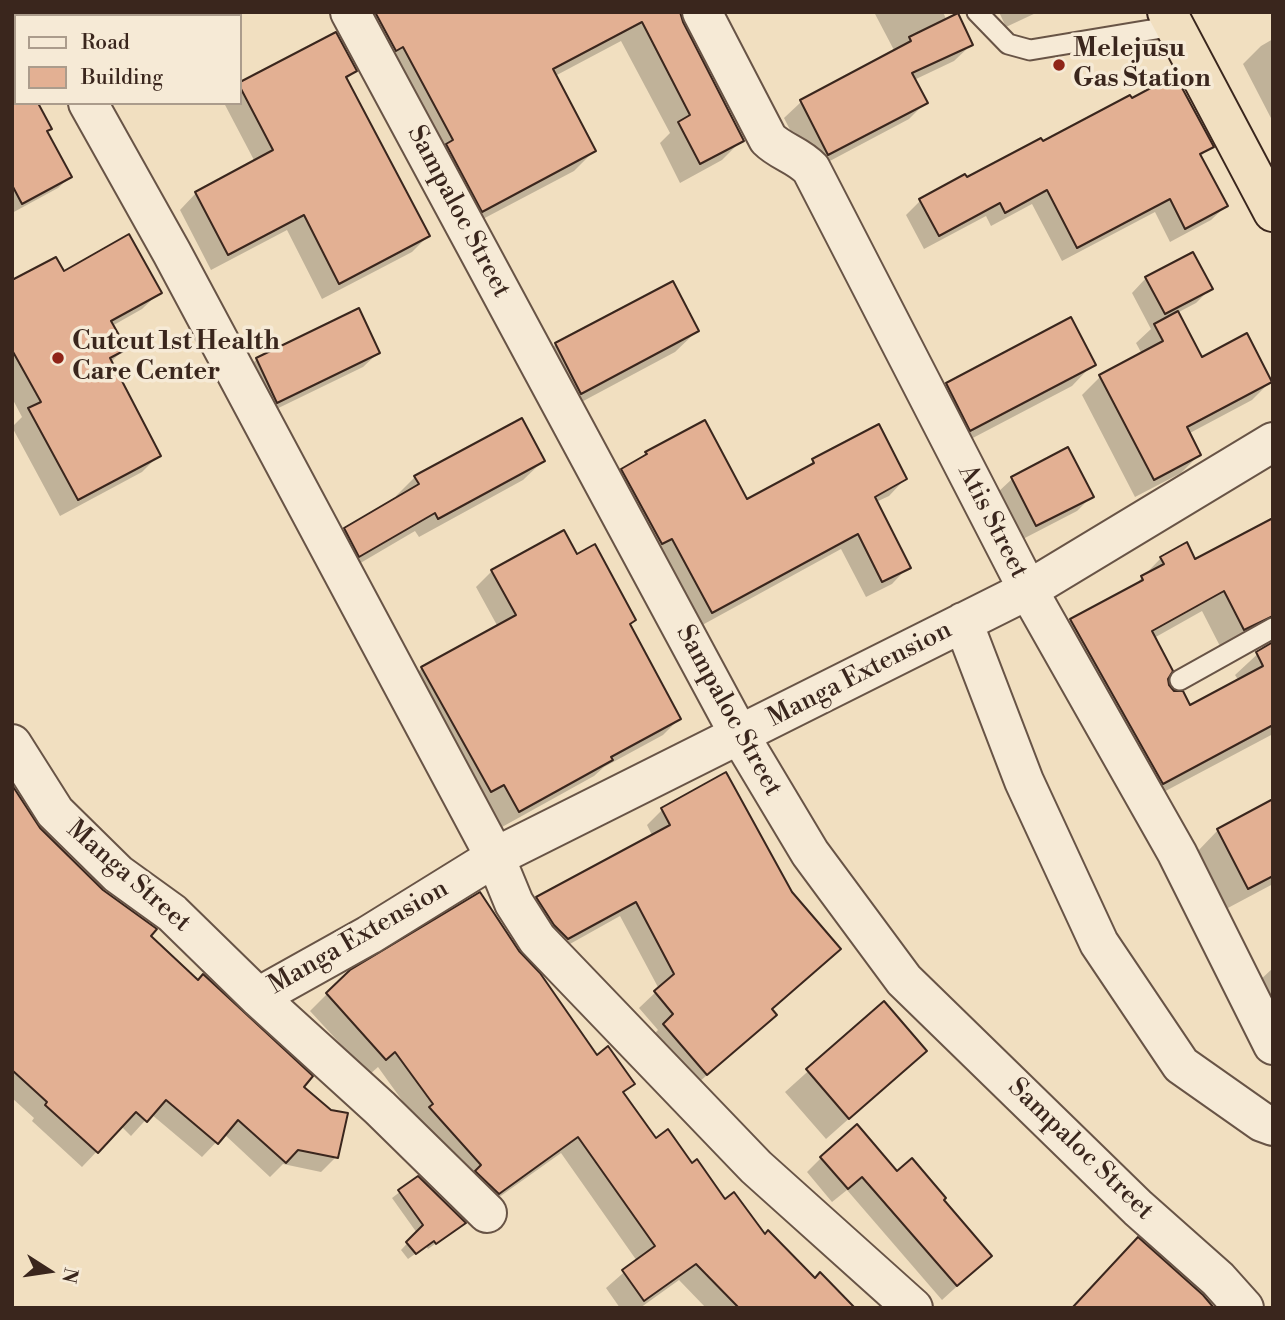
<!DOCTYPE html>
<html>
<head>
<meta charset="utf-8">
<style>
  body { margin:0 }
  #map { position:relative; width:1285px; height:1320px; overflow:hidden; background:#f1dfc0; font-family:"Libre Bodoni",serif }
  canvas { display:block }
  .frame { position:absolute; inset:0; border:14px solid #3a261d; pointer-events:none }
  .legend { position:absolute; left:14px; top:14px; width:228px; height:91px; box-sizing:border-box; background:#f6ead6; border:2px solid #ab9c8c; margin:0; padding:9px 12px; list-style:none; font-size:21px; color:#3a261d }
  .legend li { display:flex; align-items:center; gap:14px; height:35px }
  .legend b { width:35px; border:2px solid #ab9c8c }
  .north { position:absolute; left:14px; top:1236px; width:70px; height:70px; -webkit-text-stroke:5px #f6ead6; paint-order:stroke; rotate:102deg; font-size:19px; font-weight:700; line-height:28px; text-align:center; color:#3a261d }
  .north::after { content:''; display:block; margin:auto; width:24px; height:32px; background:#3a261d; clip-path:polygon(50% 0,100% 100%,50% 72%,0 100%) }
</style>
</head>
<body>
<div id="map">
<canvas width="1285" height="1320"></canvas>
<div class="frame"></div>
<ul class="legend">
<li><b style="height:9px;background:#f6ead6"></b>Road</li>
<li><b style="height:19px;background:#e3b093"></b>Building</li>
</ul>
<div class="north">N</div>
</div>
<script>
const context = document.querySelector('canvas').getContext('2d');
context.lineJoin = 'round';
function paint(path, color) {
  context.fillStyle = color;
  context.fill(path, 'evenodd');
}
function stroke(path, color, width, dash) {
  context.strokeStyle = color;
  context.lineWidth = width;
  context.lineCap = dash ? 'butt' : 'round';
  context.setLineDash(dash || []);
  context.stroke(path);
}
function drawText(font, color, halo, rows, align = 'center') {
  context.font = font + ' "Libre Bodoni",serif';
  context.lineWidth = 7;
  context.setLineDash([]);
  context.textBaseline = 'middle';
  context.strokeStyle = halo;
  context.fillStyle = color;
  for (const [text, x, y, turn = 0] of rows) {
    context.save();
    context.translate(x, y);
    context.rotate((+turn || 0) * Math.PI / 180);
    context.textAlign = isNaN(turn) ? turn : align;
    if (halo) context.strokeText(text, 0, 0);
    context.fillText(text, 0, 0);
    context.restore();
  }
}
paint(new Path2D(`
  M 346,12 L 668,12 L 742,140 L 722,160 L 680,183 L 660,143 L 670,133 L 621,41 L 555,76 L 594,151 L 574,171 L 462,230 Z
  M 874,12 L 943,12 L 947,21 L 971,45 L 954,61 L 914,80 L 926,102 L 909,119 L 811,171 L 784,118 L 801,102 L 895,52 Z
  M 999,12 L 1038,12 L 1006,27 Z
  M 335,34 L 355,71 L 346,80 L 428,236 L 412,252 L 322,299 L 287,230 L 211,270 L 180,210 L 196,193 L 255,162 L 224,103 L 240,103 L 240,84 Z
  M 1273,39 L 1273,122 L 1243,64 L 1261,46 Z
  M 12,60 L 16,66 L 16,103 L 49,129 L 46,132 L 70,177 L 58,188 L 12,213 Z
  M 1131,100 L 1211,146 L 1200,157 L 1226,206 L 1211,220 L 1170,242 L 1155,212 L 1062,261 L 1032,204 L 991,226 L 986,216 L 924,249 L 906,215 L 921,200 Z
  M 63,274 L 160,292 L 142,309 L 112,326 L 124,349 L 110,363 L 159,455 L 142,472 L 60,516 L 12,427 L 22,417 L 12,398 L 12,282 Z
  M 1146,278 L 1210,289 L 1196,303 L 1177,313 L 1201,360 L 1270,382 L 1252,400 L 1188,434 L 1199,455 L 1181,473 L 1135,497 L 1082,395 L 1100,377 L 1142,354 L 1136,343 L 1151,329 L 1132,293 Z
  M 672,283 L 697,331 L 675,352 L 559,414 L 534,366 L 556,344 Z
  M 358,311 L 378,353 L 363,367 L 262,416 L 242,374 L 257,359 Z
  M 1093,364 L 1072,386 L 948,451 L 925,406 L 947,384 Z
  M 704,423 L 747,501 L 804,471 L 813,461 L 905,479 L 889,496 L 876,502 L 908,567 L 892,584 L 866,597 L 841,549 L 695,629 L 605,486 L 622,470 L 640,460 L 646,453 Z
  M 1067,449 L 1092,496 L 1077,511 L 1021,540 L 997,493 L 1012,479 Z
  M 543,461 L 523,480 L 419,537 L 415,531 L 340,575 L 326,548 L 345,529 L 398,499 L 396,496 L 415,477 Z
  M 1273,520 L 1273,734 L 1141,804 L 1049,642 L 1071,620 L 1132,588 L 1161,558 L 1195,561 ZM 1202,611 L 1222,650 L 1263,644 L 1263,649 L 1235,675 L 1239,681 L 1189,707 L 1167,686 L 1154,638 Z
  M 576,556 L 634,620 L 629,625 L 679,719 L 663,735 L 604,767 L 594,776 L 502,827 L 487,800 L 474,807 L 406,684 L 422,668 L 498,627 L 476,587 L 492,571 Z
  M 12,788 L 38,829 L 302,1087 L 336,1157 L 321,1172 L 283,1164 L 270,1177 L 224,1134 L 202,1157 L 151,1114 L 131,1136 L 121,1126 L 82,1167 L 32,1121 L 34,1118 L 12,1098 Z
  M 1273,801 L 1273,884 L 1226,909 L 1197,852 L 1218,830 Z
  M 662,810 L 790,893 L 839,949 L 771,1010 L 759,1030 L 691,1089 L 648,1040 L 658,1030 L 639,1008 L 659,989 L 620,916 L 552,954 L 522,914 L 537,898 L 653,837 L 647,825 Z
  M 517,952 L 597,1057 L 633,1084 L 622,1094 L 656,1140 L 692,1165 L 725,1201 L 815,1280 L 854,1308 L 706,1308 L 679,1280 L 640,1308 L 620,1308 L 606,1288 L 637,1261 L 561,1153 L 481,1210 L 378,1067 L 369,1075 L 310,1011 L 327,994 Z
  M 1273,968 L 1273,1011 L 1258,982 Z
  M 884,1003 L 925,1051 L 826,1139 L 785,1092 Z
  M 821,1158 L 897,1173 L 942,1200 L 990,1256 L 942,1300 L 847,1190 L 832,1202 L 807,1172 Z
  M 418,1178 L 456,1229 L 428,1249 L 426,1246 L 408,1259 L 401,1250 L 417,1233 L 392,1198 Z`), '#0003');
const building = new Path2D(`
  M 375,12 L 680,12 L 683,22 L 744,141 L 700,164 L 678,122 L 690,115 L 642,22 L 553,69 L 596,151 L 482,212 L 446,144 L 453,140 L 403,47 L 396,51 Z
  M 958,13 L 973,45 L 912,73 L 928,103 L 828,155 L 800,100 L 911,41 L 909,37 Z
  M 336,32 L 357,71 L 346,77 L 430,236 L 339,284 L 304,215 L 228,255 L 195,192 L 273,150 L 240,87 L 240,82 Z
  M 1175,75 L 1214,147 L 1200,154 L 1228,206 L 1185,229 L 1170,199 L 1077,248 L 1047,190 L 1005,213 L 1000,203 L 939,236 L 919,199 L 965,174 L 967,177 L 1041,138 L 1043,141 L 1130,95 L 1132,98 Z
  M 12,103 L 38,103 L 52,129 L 47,131 L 72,177 L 22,204 L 12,185 Z
  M 129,234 L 162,293 L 111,321 L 127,349 L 110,358 L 161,456 L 78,500 L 28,408 L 41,402 L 12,350 L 12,280 L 56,257 L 64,271 Z
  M 1193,252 L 1213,289 L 1165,314 L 1145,277 Z
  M 673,281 L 699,331 L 581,394 L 555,343 Z
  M 359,308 L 380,353 L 277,403 L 256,358 Z
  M 1178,311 L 1202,357 L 1247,333 L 1272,382 L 1187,427 L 1201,455 L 1154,480 L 1099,375 L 1163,341 L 1154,324 Z
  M 1071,317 L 1096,365 L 970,431 L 946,383 Z
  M 522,418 L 545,461 L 438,519 L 435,513 L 359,557 L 344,528 L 419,484 L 414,476 Z
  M 705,420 L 747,499 L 814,463 L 812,459 L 879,424 L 907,479 L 875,497 L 911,568 L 882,582 L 858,534 L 712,613 L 672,539 L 662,544 L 621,469 L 647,454 L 645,452 Z
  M 1068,447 L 1094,497 L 1036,526 L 1011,477 Z
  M 1273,518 L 1273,616 L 1244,630 L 1224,591 L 1152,631 L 1173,671 L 1168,679 L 1169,685 L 1174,691 L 1183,691 L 1190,705 L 1263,666 L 1256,652 L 1273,642 L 1273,725 L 1163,784 L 1070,619 L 1143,580 L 1141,576 L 1164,564 L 1160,557 L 1187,542 L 1195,559 Z
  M 564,530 L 577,554 L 595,544 L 636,620 L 630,624 L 681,719 L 611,757 L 613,760 L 519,812 L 504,785 L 491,792 L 421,667 L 516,615 L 491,570 Z
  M 726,772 L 792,892 L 841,949 L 772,1009 L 777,1015 L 707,1075 L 663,1024 L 673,1014 L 654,991 L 674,974 L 636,902 L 568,939 L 554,925 L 536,897 L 670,825 L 661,808 Z
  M 12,785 L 40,828 L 103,890 L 157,929 L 151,936 L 198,980 L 203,974 L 313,1076 L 304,1087 L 331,1110 L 348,1113 L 338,1158 L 298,1150 L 286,1163 L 238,1120 L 218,1144 L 166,1100 L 147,1122 L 136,1112 L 98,1153 L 45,1105 L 47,1102 L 12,1070 Z
  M 1273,799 L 1273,876 L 1248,889 L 1217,829 Z
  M 480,892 L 519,951 L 540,973 L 597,1055 L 608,1046 L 635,1084 L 623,1092 L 656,1138 L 668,1129 L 692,1163 L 697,1159 L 725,1199 L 734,1192 L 765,1234 L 768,1230 L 815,1278 L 820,1272 L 855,1308 L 739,1308 L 696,1264 L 644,1301 L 622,1270 L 655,1246 L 578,1137 L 499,1194 L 475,1171 L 481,1165 L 429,1107 L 433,1104 L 395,1052 L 386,1060 L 326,993 L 350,970 Z
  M 884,1001 L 927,1051 L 849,1119 L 806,1069 Z
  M 857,1124 L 897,1171 L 912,1158 L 946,1198 L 944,1200 L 992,1256 L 957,1286 L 862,1177 L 848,1189 L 820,1157 Z
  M 418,1176 L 466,1223 L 436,1244 L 434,1241 L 416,1254 L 406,1242 L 423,1225 L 398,1190 Z
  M 1138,1237 L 1203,1295 L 1214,1308 L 1072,1308 Z`);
paint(building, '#e3b093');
stroke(building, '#3a261d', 2);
const service = new Path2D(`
  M 977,12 L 1008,44 L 1030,50 L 1174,26
  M 1180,680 L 1273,628`);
const minor = new Path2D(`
  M 40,12 L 42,16
  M 350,12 L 740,736 L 810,853 L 904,980 L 1138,1208 L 1218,1279 L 1244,1308
  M 702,12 L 768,139 C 781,152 798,155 811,169 L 1028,590 L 1177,853 L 1273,1045
  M 88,103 L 172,253 L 495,857 L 514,903 L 537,939 L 756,1167 L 913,1308
  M 963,622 L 1024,781 L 1099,943 L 1181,1065 L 1262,1122 L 1273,1126
  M 12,744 L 55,812 L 118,874 L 172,913 L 258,997 L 380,1108 L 487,1213
  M 258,997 L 369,935 L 495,857 L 1028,590 L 1273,442`);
const trunk = new Path2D(`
  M 1167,12 L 1273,212`);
stroke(service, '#685446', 23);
stroke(minor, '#685446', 42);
stroke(trunk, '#3a261d', 42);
stroke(service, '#f6ead6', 19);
stroke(minor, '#f6ead6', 38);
stroke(trunk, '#f1dfc0', 38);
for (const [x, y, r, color] of [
  [1059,65,7,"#8f2418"],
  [58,358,7,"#8f2418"]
]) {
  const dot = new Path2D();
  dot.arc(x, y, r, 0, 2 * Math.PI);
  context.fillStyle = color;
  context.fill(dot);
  stroke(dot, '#f6ead6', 2.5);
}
drawText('bold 26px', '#3a261d', '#f6ead6', [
  ["Melejusu",1073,50],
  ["Gas Station",1073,80],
  ["Cutcut 1st Health",72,343],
  ["Care Center",72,373]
], 'left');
drawText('26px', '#3a261d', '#f6ead6', [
  ["Sampaloc Street",458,212,62],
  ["Atis Street",992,522,63],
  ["Manga Extension",860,675,-27],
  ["Sampaloc Street",728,711,61],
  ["Manga Street",128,877,41],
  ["Manga Extension",359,938,-30],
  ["Sampaloc Street",1080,1150,44]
]);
</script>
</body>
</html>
